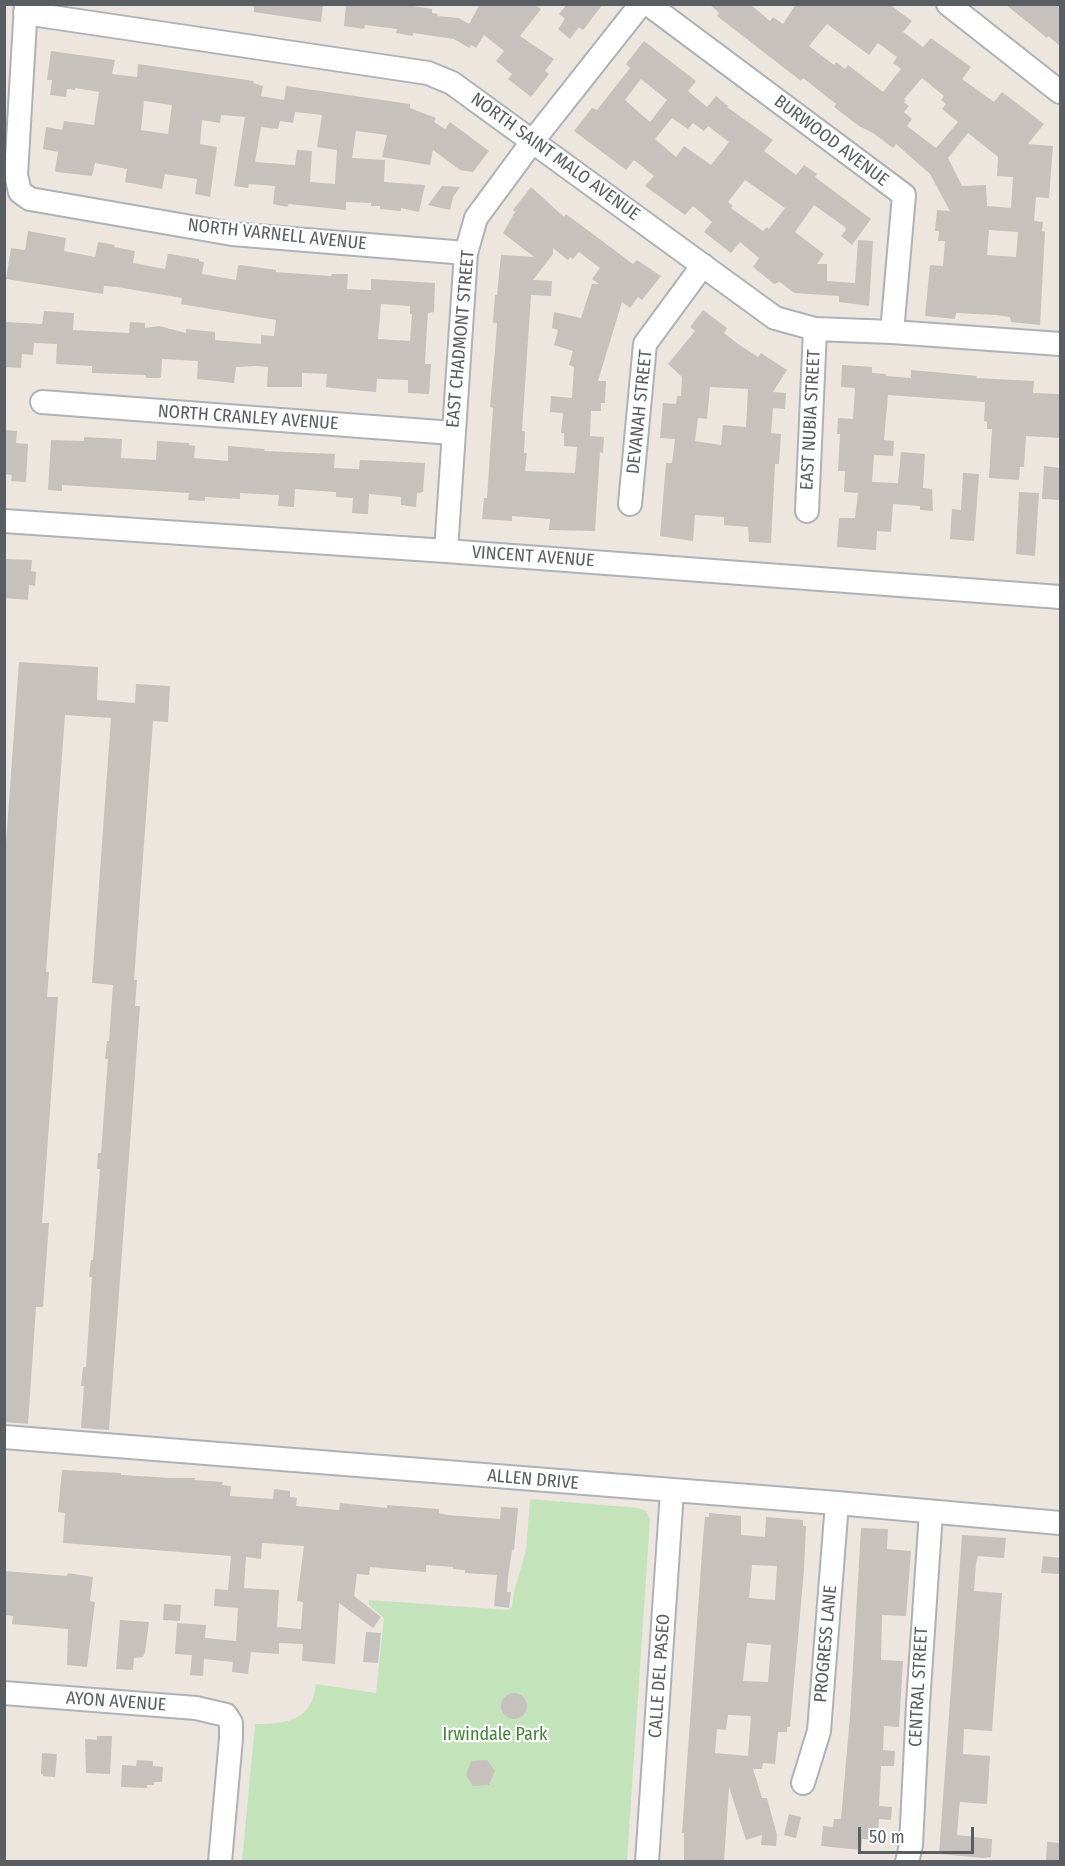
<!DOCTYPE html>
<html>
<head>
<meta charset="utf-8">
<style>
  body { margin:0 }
  #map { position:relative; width:1065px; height:1866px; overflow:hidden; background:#ece6df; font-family:"Fira Sans Condensed",sans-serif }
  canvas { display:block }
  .frame { position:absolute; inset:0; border:6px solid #585e61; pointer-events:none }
  .scale { position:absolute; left:858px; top:1827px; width:116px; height:27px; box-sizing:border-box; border:3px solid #585e61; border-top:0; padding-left:8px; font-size:18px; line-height:21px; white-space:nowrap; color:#585e61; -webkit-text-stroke:4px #fff; paint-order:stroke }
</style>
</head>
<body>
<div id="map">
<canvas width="1065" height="1866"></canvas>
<div class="frame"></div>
<div class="scale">50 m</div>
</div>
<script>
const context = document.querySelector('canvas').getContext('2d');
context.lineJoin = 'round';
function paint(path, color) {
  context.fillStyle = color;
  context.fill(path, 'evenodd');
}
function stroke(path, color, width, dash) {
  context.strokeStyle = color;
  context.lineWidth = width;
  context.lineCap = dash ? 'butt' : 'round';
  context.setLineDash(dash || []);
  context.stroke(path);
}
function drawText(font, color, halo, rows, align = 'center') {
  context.font = font + ' "Fira Sans Condensed",sans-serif';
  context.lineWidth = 4.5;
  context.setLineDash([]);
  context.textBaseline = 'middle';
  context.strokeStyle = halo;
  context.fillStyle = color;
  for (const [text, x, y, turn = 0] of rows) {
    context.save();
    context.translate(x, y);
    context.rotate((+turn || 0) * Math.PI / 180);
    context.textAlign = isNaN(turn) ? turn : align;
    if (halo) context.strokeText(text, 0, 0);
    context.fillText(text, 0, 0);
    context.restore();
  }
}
paint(new Path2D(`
  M 530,1499 L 639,1508 L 646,1511 L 650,1519 L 627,1861 L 242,1862 L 255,1724 C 287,1724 312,1721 316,1684 L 376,1693 L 384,1618 L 369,1605 L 369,1600 L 508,1610 L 512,1607 L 514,1591 L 526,1550 Z`), '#c3e4bb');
paint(new Path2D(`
  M 254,4 L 323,4 L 321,22 L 254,12 Z
  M 346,4 L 414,4 L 413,6 L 432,9 L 432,13 L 438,14 L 437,16 L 459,18 L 469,24 L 480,4 L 534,4 L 541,9 L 520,36 L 554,59 L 545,71 L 549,74 L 531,97 L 508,79 L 512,74 L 496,61 L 504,51 L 484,35 L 476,48 L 471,45 L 469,48 L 454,39 L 413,33 L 413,36 L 396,33 L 397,29 L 365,25 L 364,29 L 344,26 Z
  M 567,4 L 603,4 L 583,30 L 579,27 L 570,39 L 558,29 L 565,19 L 559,14 Z
  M 709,4 L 750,4 L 770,21 L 773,17 L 783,24 L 796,4 L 889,4 L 912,21 L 903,32 L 923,47 L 931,38 L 971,67 L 962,79 L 994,102 L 1002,92 L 1044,124 L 1028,144 L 1053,146 L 1049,198 L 1036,197 L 1034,221 L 1043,222 L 1042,231 L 1045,232 L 1040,325 L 1011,322 L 1010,317 L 996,315 L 956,313 L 955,319 L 925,316 L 930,265 L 943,266 L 945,241 L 938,241 L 939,231 L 935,231 L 937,210 L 950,211 L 930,174 L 896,144 L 893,148 L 873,133 L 859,126 L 834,107 L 836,104 L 803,78 L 801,81 L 717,16 L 719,13 ZM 827,24 L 869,55 L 878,43 L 897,57 L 893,63 L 901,69 L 883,92 L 848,65 L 845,69 L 836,62 L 834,65 L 809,46 ZM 922,78 L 944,96 L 941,100 L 946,104 L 942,109 L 958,122 L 936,148 L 907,126 L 912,119 L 904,112 L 909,106 L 904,102 L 906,100 L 904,99 ZM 968,133 L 998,157 L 997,176 L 1013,177 L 1011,208 L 987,206 L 986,185 L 962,186 L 948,158 ZM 989,230 L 1018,232 L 1016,257 L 987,255 Z
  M 1005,4 L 1060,4 L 1060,46 L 1048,36 L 1047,38 Z
  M 644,41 L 696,81 L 688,91 L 707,107 L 716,96 L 728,106 L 727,107 L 773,140 L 764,151 L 796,175 L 804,165 L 817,174 L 815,177 L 871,219 L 852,245 L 841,236 L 846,230 L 845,227 L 814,205 L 795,232 L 824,254 L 817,264 L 827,264 L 827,281 L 855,283 L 858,240 L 873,241 L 869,306 L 839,302 L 839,296 L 794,293 L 780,282 L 774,284 L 753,267 L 759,258 L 740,242 L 731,253 L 704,232 L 712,222 L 693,206 L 685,215 L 645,186 L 654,176 L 634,160 L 626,170 L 574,131 L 592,108 L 597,110 L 630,68 L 626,64 ZM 641,79 L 667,100 L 650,122 L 625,100 ZM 672,118 L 688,129 L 693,123 L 704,131 L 708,126 L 729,142 L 711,165 L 684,146 L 676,157 L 655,139 ZM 745,180 L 785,208 L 769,229 L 767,227 L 763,231 L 731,208 L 733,206 L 728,202 Z
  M 51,51 L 115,60 L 112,74 L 137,77 L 138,64 L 254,81 L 253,83 L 263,86 L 261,96 L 284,100 L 286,86 L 410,104 L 410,108 L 436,118 L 434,122 L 445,129 L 450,122 L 489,151 L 473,172 L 460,170 L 433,150 L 430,165 L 382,157 L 387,135 L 356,131 L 352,158 L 385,160 L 384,182 L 425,185 L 419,212 L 401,208 L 401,211 L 380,209 L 380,206 L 371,206 L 371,203 L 346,202 L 346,210 L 289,204 L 287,207 L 273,204 L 275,186 L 249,184 L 248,188 L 234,186 L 245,117 L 221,115 L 220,123 L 202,120 L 200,144 L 217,147 L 210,197 L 195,194 L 197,179 L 165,174 L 162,189 L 125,182 L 127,169 L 95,163 L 92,176 L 57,172 L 55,171 L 58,152 L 43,149 L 46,127 L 62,130 L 64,121 L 94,125 L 99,92 L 75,88 L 75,90 L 67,89 L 66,97 L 50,95 L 52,80 L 47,80 ZM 144,101 L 172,105 L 168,134 L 141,130 ZM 295,112 L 322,115 L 317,147 L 337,150 L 335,184 L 310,182 L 312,151 L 297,150 L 295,165 L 255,162 L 261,127 L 278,129 L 280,121 L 293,123 Z
  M 442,186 L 460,187 L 453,197 L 450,210 L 428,205 Z
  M 531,187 L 564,217 L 566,214 L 633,264 L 637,260 L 661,276 L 642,300 L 638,297 L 630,308 L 622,302 L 598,381 L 606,381 L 605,403 L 601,403 L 601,411 L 591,411 L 590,436 L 604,437 L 603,453 L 600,452 L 595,531 L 549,530 L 550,519 L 512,516 L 512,521 L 482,519 L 484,498 L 487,498 L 493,408 L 490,407 L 496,338 L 497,323 L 493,323 L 495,295 L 497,295 L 501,255 L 534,257 L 503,233 L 515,212 L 513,210 ZM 553,248 L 568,260 L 570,257 L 573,259 L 579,252 L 600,268 L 592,279 L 599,284 L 592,284 L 581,318 L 554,312 L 552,328 L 558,330 L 554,345 L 573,351 L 569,365 L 574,367 L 572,398 L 551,396 L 550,412 L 563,413 L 561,433 L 564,433 L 564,446 L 577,447 L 575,473 L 525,471 L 527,453 L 524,453 L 525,431 L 522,431 L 531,295 L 551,296 L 552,281 L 533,280 L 553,254 Z
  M 28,231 L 66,238 L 64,251 L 95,257 L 98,242 L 115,245 L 114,247 L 135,251 L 133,263 L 165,269 L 168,254 L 170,254 L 199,259 L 199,261 L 204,262 L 202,274 L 236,280 L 238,266 L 240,265 L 276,270 L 276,272 L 331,276 L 332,274 L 348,274 L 347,289 L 371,290 L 371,279 L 435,283 L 434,312 L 428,313 L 427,327 L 425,364 L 431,364 L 429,394 L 408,393 L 408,380 L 377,379 L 376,392 L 332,388 L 326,387 L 327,374 L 302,373 L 302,387 L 267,387 L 268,367 L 256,366 L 236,367 L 234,383 L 197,379 L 198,361 L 162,359 L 161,377 L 159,378 L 147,378 L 145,375 L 92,373 L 92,366 L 56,364 L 57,344 L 34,343 L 33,355 L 22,354 L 21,368 L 4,367 L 6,322 L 42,324 L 44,311 L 74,313 L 73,330 L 129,333 L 130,322 L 145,323 L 145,328 L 159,326 L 186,333 L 186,329 L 215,332 L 215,340 L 261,344 L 261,335 L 274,336 L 276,320 L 181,304 L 182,298 L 117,287 L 104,286 L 103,294 L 6,279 L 11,248 L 25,250 ZM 381,304 L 410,306 L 410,314 L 412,314 L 410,341 L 378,339 Z
  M 703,310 L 727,328 L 724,333 L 738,344 L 758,357 L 761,353 L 787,370 L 773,392 L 786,393 L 785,409 L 773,408 L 771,433 L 781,434 L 779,464 L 775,464 L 771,543 L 749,542 L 748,527 L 724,525 L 724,517 L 695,515 L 693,541 L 660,536 L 666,463 L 672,463 L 675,439 L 660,438 L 663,403 L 676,404 L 677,396 L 681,396 L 682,377 L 668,364 L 695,331 L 690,327 ZM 710,387 L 748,389 L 746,427 L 723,425 L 721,445 L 695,441 L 698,418 L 707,419 Z
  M 842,365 L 872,367 L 872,373 L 886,374 L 886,376 L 911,378 L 911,370 L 977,376 L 976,378 L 1034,381 L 1033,393 L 1060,394 L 1060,438 L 1026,436 L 1024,467 L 1020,467 L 1019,480 L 989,478 L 992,429 L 987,429 L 987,422 L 984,421 L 985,402 L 888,395 L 884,440 L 894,441 L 893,456 L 874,455 L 872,482 L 898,483 L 901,452 L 925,454 L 923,488 L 932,489 L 933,511 L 920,510 L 920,506 L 893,504 L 891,532 L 877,531 L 876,550 L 837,547 L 839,518 L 855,518 L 858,493 L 844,492 L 845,471 L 838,471 L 840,434 L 837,434 L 838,418 L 853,419 L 855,389 L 854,388 L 841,387 Z
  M 4,430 L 17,431 L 16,443 L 28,444 L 26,482 L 11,481 L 12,475 L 4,474 Z
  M 84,437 L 122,439 L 121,458 L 156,460 L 157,441 L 189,443 L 189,445 L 195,446 L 194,458 L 228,461 L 228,446 L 265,449 L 264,451 L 335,454 L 334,468 L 359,469 L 360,460 L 425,463 L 423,492 L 417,493 L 416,507 L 401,505 L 401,497 L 369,494 L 368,514 L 364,514 L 352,513 L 353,498 L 336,497 L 336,492 L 334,492 L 295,489 L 294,507 L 278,506 L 279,495 L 240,493 L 240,499 L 205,497 L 205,501 L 188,500 L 189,493 L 62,485 L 62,491 L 48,490 L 51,440 L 84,441 Z
  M 1044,466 L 1060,468 L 1060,500 L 1042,499 Z
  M 963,473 L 979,474 L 974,541 L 950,539 L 952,509 L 961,510 Z
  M 1019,492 L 1039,493 L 1035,556 L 1016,554 Z
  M 4,559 L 32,560 L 31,571 L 36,572 L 35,586 L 29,585 L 28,600 L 4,598 Z
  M 19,662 L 98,667 L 97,700 L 135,703 L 136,684 L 170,686 L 168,722 L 153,721 L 134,980 L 137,980 L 135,1006 L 140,1006 L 109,1430 L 81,1428 L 84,1386 L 81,1386 L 83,1367 L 86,1367 L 92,1277 L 89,1277 L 91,1260 L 93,1260 L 100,1169 L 97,1169 L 98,1153 L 101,1153 L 108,1059 L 105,1059 L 107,1041 L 109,1041 L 113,985 L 92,983 L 111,718 L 65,715 L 46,972 L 49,972 L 47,997 L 58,997 L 42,1223 L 49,1223 L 43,1307 L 36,1307 L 28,1424 L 4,1422 L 4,871 Z
  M 62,1470 L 121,1473 L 121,1475 L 171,1478 L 195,1478 L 194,1480 L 223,1482 L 222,1485 L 231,1486 L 230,1496 L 273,1499 L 274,1489 L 290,1491 L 290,1497 L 297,1498 L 296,1506 L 339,1510 L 340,1503 L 387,1508 L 387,1505 L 439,1509 L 439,1513 L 447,1515 L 500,1519 L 501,1507 L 518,1508 L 514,1550 L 512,1550 L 508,1578 L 507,1592 L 511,1592 L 509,1608 L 494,1606 L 497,1575 L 465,1573 L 465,1570 L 453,1569 L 453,1567 L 426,1565 L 426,1572 L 370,1567 L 369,1575 L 357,1574 L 354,1596 L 381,1617 L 373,1628 L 339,1603 L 335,1664 L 302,1661 L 303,1644 L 279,1643 L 279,1654 L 251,1652 L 248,1674 L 232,1672 L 233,1662 L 204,1659 L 203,1676 L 190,1675 L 192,1655 L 175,1654 L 177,1623 L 206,1625 L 205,1638 L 236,1641 L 238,1608 L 214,1606 L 215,1589 L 228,1590 L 231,1556 L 63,1543 L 65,1513 L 58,1512 ZM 262,1543 L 304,1546 L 297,1601 L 303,1602 L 301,1629 L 277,1627 L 279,1590 L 244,1588 L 246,1557 L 261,1559 Z
  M 709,1513 L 741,1516 L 741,1535 L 765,1537 L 766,1517 L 803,1520 L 803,1526 L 806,1526 L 804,1570 L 790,1727 L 787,1727 L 787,1732 L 778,1732 L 775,1764 L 763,1763 L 762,1769 L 753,1769 L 762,1798 L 767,1798 L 777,1835 L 776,1846 L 761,1845 L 762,1835 L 746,1840 L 729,1787 L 724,1861 L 684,1862 L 684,1833 L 682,1833 L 703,1539 L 705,1517 L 709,1517 ZM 752,1565 L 777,1566 L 775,1600 L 749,1598 ZM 747,1643 L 771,1645 L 768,1682 L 743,1681 ZM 728,1715 L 751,1716 L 748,1756 L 715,1753 L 717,1729 L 726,1730 Z
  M 861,1528 L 888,1529 L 887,1549 L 911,1551 L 906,1616 L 882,1615 L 881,1660 L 903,1661 L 899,1727 L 884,1726 L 883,1750 L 895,1751 L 894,1766 L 881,1766 L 879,1806 L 892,1807 L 891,1820 L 879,1819 L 877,1840 L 862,1839 L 861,1850 L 821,1846 L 823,1826 L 833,1827 L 834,1819 L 841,1819 L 850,1716 Z
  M 962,1535 L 1006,1538 L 1004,1558 L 978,1556 L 976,1564 L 974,1591 L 1002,1593 L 992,1731 L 964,1729 L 963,1754 L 990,1756 L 987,1804 L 960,1802 L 959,1809 L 957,1835 L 992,1839 L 991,1857 L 983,1858 L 939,1854 Z
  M 1043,1556 L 1060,1558 L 1060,1574 L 1041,1573 Z
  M 4,1571 L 67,1576 L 68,1573 L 93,1577 L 90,1601 L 95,1602 L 87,1667 L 67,1665 L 68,1629 L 12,1624 L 13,1616 L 5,1615 Z
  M 164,1604 L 181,1605 L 180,1621 L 163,1620 Z
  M 120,1620 L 149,1622 L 145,1652 L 143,1657 L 134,1658 L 133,1670 L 116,1669 Z
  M 366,1632 L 381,1633 L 378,1663 L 363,1662 Z
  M501 1706a13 13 0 1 1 26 0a13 13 0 1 1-26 0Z
  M 97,1736 L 112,1736 L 110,1774 L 86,1773 L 85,1739 L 97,1740 Z
  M 42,1753 L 57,1754 L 55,1777 L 43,1776 L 43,1774 L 41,1774 Z
  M 137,1760 L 153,1761 L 153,1766 L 163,1767 L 162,1782 L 154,1782 L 154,1785 L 147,1785 L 147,1788 L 121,1787 L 122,1765 L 136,1766 Z
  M 487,1760 L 495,1771 L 489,1785 L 473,1786 L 466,1775 L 471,1761 Z
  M 789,1814 L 801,1817 L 796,1838 L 784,1835 Z
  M 1047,1842 L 1060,1843 L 1060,1862 L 1046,1862 Z`), '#c6c1bc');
const minor = new Path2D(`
  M 26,4 L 16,175 L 20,192 L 30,199 L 232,234 L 466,253
  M 648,4 L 904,195 L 892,332
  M 948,4 L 1060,92
  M 25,13 L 428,73 L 452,83 L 775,318 L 815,329 L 892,332 L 1060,344
  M 42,402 L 453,433
  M 630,504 L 645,344 L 703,265
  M 807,511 L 815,329
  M 4,521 L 446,551 L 1060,597
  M 446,551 L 466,253 L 476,218 L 532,142 L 641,4
  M 4,1437 L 837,1503 L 1060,1523
  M 4,1693 L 196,1708 L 226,1715 L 231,1723 L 231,1738 L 220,1862
  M 803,1783 L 819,1731 L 837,1503
  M 647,1862 L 672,1491
  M 907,1862 L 911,1845 L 918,1704 L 931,1512`);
stroke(minor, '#adb2b6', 26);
stroke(minor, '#fff', 22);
drawText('18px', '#585e61', '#fff', [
  ["BURWOOD AVENUE",831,141,37],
  ["NORTH SAINT MALO AVENUE",555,157,36],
  ["NORTH VARNELL AVENUE",277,235,6],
  ["EAST CHADMONT STREET",461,339,-85],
  ["DEVANAH STREET",640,412,-84],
  ["NORTH CRANLEY AVENUE",248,418,4],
  ["EAST NUBIA STREET",811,420,-87],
  ["VINCENT AVENUE",533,557,4],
  ["ALLEN DRIVE",533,1480,5],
  ["PROGRESS LANE",826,1644,-85],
  ["CALLE DEL PASEO",660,1676,-86],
  ["CENTRAL STREET",919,1687,-87],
  ["AYON AVENUE",116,1702,4]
]);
drawText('18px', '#408434', '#fff', [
  ["Irwindale Park",495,1735]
]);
</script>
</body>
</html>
